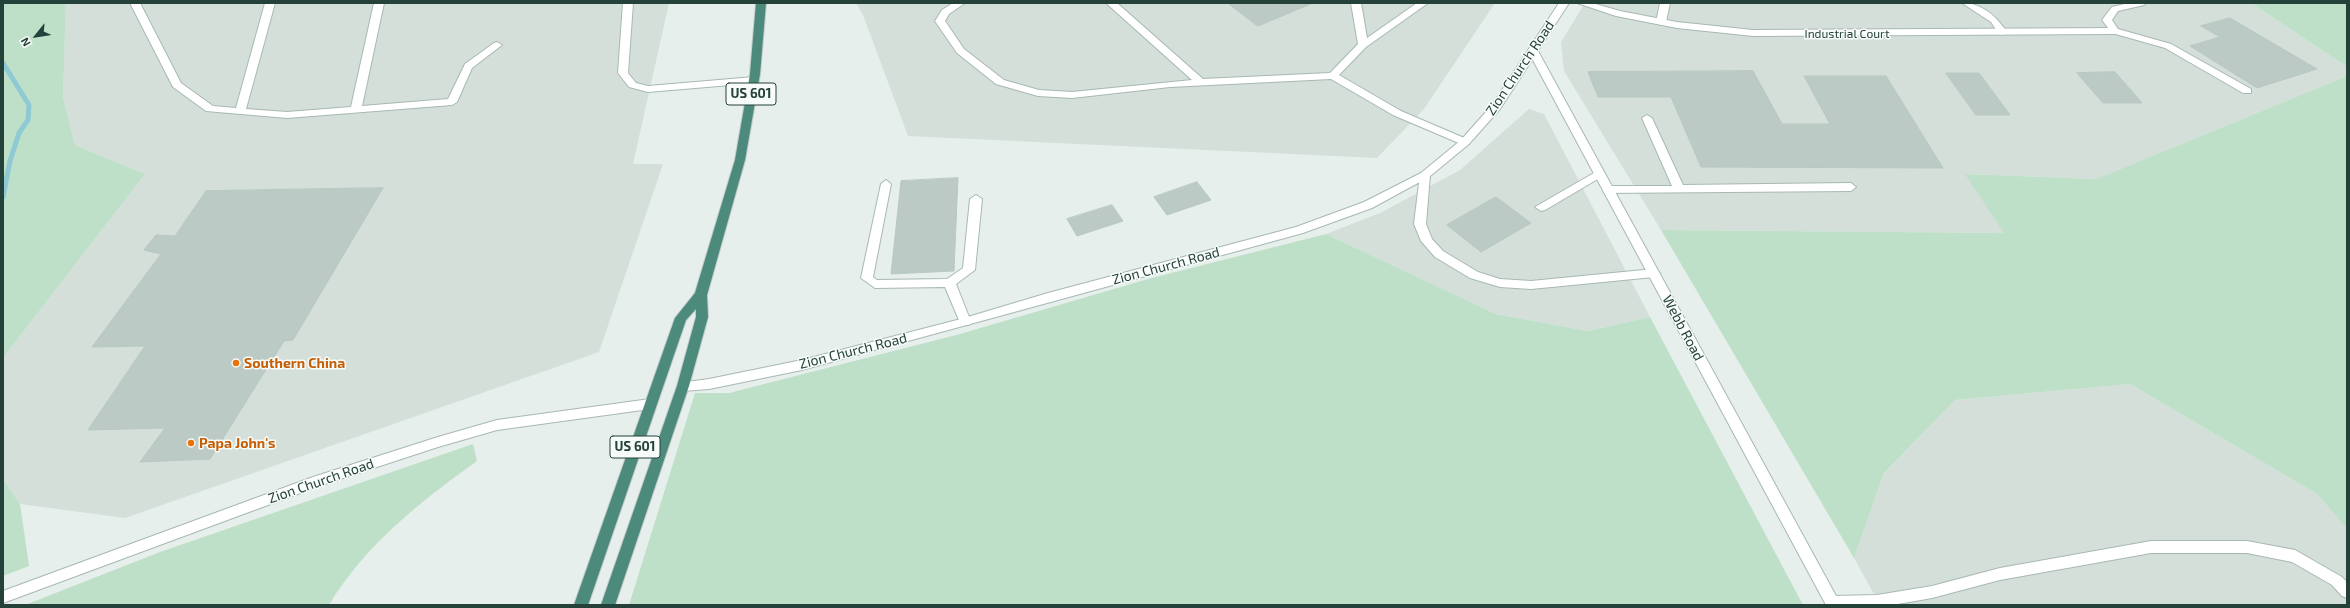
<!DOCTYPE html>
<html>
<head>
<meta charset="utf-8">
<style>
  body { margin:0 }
  #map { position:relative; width:2350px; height:608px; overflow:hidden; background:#e6efeb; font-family:"Exo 2",sans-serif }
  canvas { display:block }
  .frame { position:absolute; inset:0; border:4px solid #24423a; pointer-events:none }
  .north { position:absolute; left:16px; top:16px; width:40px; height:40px; -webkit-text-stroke:3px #f7fbf9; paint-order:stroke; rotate:240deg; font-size:11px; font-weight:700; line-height:16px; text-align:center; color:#24423a }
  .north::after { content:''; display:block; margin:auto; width:14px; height:18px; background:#24423a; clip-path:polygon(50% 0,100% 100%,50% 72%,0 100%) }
</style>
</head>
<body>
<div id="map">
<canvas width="2350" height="608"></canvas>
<div class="frame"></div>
<div class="north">N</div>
</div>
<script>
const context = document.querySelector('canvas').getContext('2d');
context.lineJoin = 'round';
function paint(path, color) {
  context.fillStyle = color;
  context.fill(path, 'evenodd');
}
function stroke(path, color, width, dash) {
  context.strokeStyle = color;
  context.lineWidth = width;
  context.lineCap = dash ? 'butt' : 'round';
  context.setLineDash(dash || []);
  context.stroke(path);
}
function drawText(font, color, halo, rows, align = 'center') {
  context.font = font + ' "Exo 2",sans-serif';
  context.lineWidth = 3;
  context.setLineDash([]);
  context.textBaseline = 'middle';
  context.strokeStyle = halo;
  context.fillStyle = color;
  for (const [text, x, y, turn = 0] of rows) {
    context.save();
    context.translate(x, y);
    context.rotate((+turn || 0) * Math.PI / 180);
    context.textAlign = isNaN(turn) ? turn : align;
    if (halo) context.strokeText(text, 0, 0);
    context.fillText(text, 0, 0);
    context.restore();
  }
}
paint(new Path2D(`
  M 66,3 L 669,3 L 633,164 L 663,164 L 599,352 L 125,518 L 20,504 L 3,479 L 3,358 L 145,174 L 75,145 L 63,97 Z
  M 856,3 L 1495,3 L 1424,109 L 1377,158 L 908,136 L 863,15 Z
  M 1585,3 L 2251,3 L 2347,67 L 2347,76 L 2096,179 L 1966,174 L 2005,233 L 1661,230 L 1564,71 L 1561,42 Z
  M 1529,109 L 1544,114 L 1650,317 L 1588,331 L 1496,314 L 1326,234 L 1380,213 L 1460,170 Z
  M 2130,384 L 2317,494 L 2347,529 L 2347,605 L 1880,605 L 1854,558 L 1884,473 L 1955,400 Z`), '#d4dfda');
paint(new Path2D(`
  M 3,3 L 66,3 L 63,97 L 75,145 L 145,174 L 3,358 Z
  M 2251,3 L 2347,3 L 2347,67 Z
  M 2347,76 L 2347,529 L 2317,494 L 2130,384 L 1955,400 L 1884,473 L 1854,558 L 1661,230 L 2004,233 L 1965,174 L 2096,179 Z
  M 1326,234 L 1496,314 L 1588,331 L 1650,317 L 1803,605 L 629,605 L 695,393 L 729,393 L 960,334 L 1148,279 Z
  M 473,444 L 477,461 C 422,500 364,546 329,605 L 25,605 L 160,552 Z
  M 3,479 L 20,504 L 29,566 L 3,576 Z`), '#bfe0c8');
stroke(new Path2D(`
  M 3,63 L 29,105 L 28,120 L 19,133 L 10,161 L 3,197`), '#8ec9d4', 5);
const building = new Path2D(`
  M 1228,3 L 1313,3 L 1258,26 Z
  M 2230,18 L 2317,69 L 2257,88 L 2190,46 L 2220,37 L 2201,26 Z
  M 1753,71 L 1782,124 L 1830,124 L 1804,76 L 1886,76 L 1943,168 L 1701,167 L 1671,97 L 1598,97 L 1588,72 Z
  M 2115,72 L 2142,103 L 2103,103 L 2077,73 Z
  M 1946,73 L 1979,73 L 2010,115 L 1976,115 Z
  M 958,178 L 954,271 L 891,274 L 901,181 Z
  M 1197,182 L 1211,200 L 1167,215 L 1154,197 Z
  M 383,188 L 293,340 L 284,341 L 210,459 L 140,462 L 165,428 L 88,430 L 145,346 L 92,347 L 161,254 L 144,250 L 156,235 L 175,236 L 206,191 Z
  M 1496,197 L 1531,223 L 1481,252 L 1447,225 Z
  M 1112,205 L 1123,221 L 1077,236 L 1067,219 Z`);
paint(building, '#bbcac4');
stroke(building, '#b8c9c2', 1);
const service = new Path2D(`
  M 130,3 L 140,3 L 181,83 L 213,106 L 236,108 L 265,3 L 275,3 L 246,109 L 287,112 L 351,107 L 374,3 L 384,3 L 362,106 L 448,99 L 465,64 L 494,43 L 497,42 L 502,45 L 472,68 L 457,102 L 452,105 L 287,118 L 206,111 L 173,87 Z
  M 623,3 L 633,3 L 628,73 L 636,83 L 648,86 L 754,77 L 759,80 L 754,83 L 648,92 L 629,87 L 618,73 Z
  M 953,3 L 965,3 L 949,14 L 945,21 L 964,49 L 1004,80 L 1039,90 L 1072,92 L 1192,80 L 1106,3 L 1117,3 L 1203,79 L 1330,73 L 1358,44 L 1351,3 L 1361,3 L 1367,38 L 1417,3 L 1428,3 L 1366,47 L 1339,75 L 1401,111 L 1469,140 L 1470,142 L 1469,144 L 1461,144 L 1393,115 L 1331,79 L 1170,87 L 1072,98 L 1038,96 L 996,84 L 957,53 L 935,21 L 942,10 Z
  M 1660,3 L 1670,3 L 1666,22 L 1661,25 L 1656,22 Z
  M 1962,3 C 1982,3 1996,16 2007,32 L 2002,35 L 1999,34 L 1991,22 Z
  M 2129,3 L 2146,3 L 2144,5 L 2118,11 L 2112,20 L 2118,29 L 2171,44 L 2251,89 L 2251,93 L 2243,93 L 2165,48 L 2112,33 L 2102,20 L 2112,7 Z
  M 1647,115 L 1652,118 L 1683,185 L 1851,183 L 1856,187 L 1851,191 L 1604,193 L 1603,190 L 1608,186 L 1672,186 L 1642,118 Z
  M 1599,170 L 1604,174 L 1603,176 L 1545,210 L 1541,211 L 1535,207 Z
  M 1425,171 L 1430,175 L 1426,224 L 1432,239 L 1443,251 L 1478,272 L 1500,279 L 1531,281 L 1654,269 L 1660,273 L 1654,277 L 1531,289 L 1500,287 L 1470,278 L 1435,257 L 1421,241 L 1414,224 L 1420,175 Z
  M 886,180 L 891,184 L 873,277 L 877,280 L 947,279 L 963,268 L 970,199 L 976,195 L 982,199 L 975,270 L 956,284 L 971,322 L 969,325 L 961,325 L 945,287 L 875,288 L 861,278 L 881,184 Z
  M 2151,541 L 2247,541 L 2295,550 L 2342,577 L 2347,582 L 2347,598 L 2342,596 L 2332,585 L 2292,562 L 2247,553 L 2151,553 L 2000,580 L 1932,598 L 1892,605 L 1826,605 L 1825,602 L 1827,597 L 1832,596 L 1877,595 L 1932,586 L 2000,568 Z`);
const minor = new Path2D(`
  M 1577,3 L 1592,3 L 1620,11 L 1677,22 L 1753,30 L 2115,28 L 2120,31 L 2115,34 L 1753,36 L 1677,28 L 1616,16 Z
  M 1533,48 L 1538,51 L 1841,605 L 1826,605 L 1528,51 Z`);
const tertiary = new Path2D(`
  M 1559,3 L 1569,3 L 1500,109 L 1469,144 L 1429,177 L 1372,208 L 1303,233 L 802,370 L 709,389 L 683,391 L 679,389 L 677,386 L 679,383 L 709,379 L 802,360 L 961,319 L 1048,293 L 1296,227 L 1364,202 L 1421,173 L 1461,140 L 1492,105 Z
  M 650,399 L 655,400 L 656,404 L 655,408 L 650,409 L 497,430 L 438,447 L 322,485 L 3,603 L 3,591 L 313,477 L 438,437 L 497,420 Z`);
const trunk = new Path2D(`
  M 756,3 L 766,3 L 760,74 L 745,160 L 707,295 L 708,317 L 689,386 L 615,605 L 601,605 L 677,386 L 696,317 L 696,309 L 686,320 L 588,605 L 574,605 L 675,318 L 695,293 L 735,160 L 750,74 Z`);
stroke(service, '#a8b8b2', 2);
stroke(minor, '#a8b8b2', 2);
stroke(tertiary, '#a8b8b2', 2);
stroke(trunk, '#c2cac8', 2);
paint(service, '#fff');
paint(minor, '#fff');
paint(tertiary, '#fff');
paint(trunk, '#4c8a7c');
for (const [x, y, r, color] of [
  [236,363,4,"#e8710a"],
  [191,443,4,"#e8710a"]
]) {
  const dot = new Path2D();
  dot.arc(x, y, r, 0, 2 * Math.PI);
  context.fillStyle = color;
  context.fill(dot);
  stroke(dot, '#f7fbf9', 1.5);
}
drawText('12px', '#24423a', '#f7fbf9', [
  ["Industrial Court",1847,34]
]);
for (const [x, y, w] of [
  [751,94,50],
  [635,447,50]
]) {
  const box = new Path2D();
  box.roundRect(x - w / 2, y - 11, w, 22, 3);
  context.fillStyle = '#f7fbf9';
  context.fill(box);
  stroke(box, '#24423a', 1);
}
drawText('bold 13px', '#24423a', null, [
  ["US 601",751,94],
  ["US 601",635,447]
]);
drawText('14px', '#24423a', '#f7fbf9', [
  ["Zion Church Road",1520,68,-56],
  ["Zion Church Road",1166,266,-15],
  ["Webb Road",1683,328,62],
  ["Zion Church Road",853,351,-14],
  ["Zion Church Road",321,481,-19]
]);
drawText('bold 14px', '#c56008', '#f7fbf9', [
  ["Southern China",244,363],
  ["Papa John's",199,443]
], 'left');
</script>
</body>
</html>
